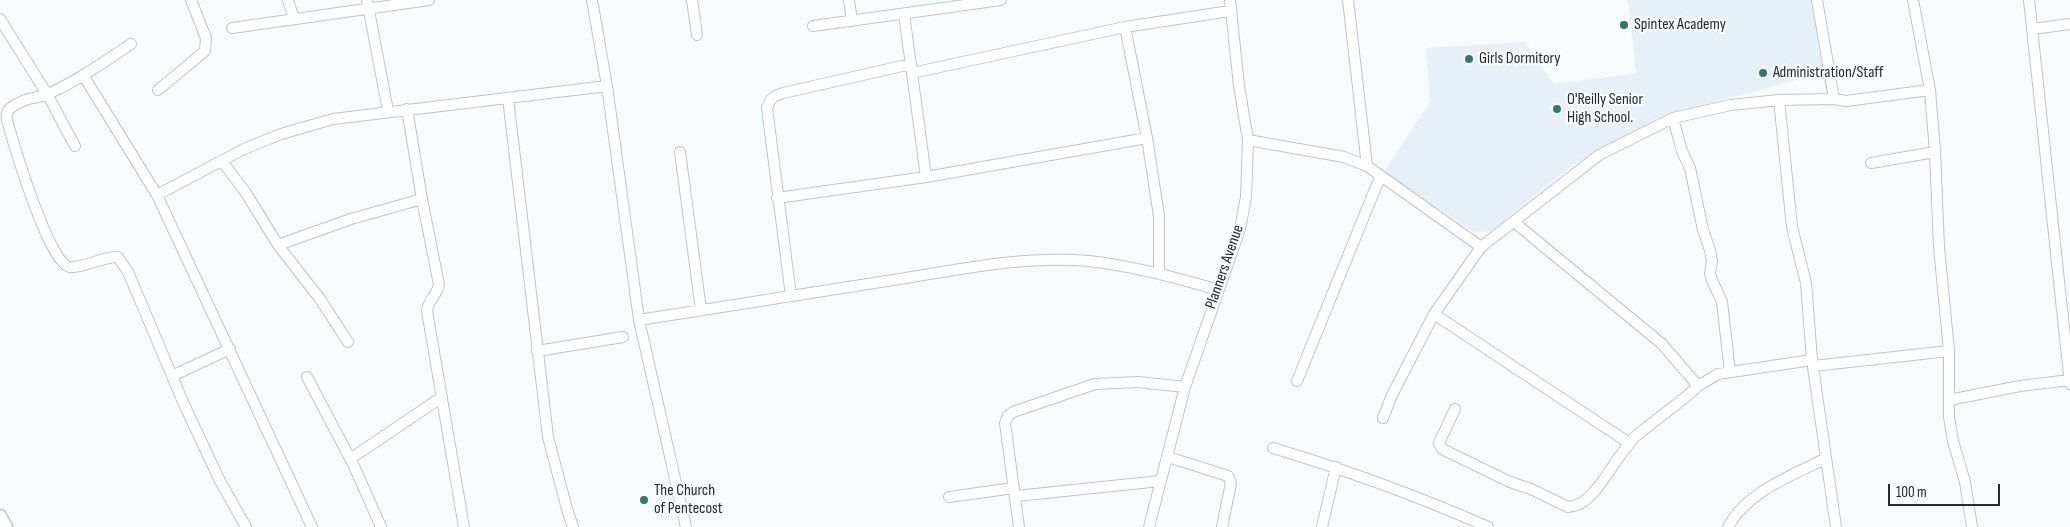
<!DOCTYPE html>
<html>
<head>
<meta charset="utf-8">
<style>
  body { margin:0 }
  #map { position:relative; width:2070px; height:527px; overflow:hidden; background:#f8fbfe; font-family:"Sofia Sans Condensed",sans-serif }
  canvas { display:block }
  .scale { position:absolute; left:1888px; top:484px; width:112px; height:22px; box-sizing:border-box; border:2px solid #262829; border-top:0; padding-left:6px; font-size:15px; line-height:18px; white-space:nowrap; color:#262829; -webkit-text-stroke:4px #f8fbfe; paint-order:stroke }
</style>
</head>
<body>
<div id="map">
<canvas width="2070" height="527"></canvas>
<div class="scale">100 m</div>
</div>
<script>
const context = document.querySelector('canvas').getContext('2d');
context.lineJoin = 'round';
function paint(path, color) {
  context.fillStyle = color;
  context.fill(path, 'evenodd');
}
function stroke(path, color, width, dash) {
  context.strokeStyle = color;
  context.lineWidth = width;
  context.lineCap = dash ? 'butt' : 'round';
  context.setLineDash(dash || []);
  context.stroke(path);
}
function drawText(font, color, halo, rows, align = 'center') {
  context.font = font + ' "Sofia Sans Condensed",sans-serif';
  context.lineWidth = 4.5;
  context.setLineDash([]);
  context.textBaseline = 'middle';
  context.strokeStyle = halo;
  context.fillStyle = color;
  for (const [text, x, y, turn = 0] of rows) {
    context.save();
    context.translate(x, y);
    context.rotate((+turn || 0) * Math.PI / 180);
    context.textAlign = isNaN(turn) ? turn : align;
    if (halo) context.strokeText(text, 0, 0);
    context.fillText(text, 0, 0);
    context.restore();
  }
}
paint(new Path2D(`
  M 1628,0 L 1811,0 L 1823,73 L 1660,117 L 1570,167 L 1493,230 L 1476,233 L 1383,173 L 1430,102 L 1426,48 L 1525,42 L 1554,84 L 1636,73 Z`), '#e7f0f9');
const minor = new Path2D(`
  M 288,0 L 294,19
  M 367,0 L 388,111
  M 592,0 L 607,86 L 639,320 L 686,527
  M 692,0 L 697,35
  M 849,0 L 852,21
  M 1348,0 L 1367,166
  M 1817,0 L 1834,99
  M 1913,0 L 1930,90 L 1935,152 L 1939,247 L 1949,351 L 1949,417 L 1953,441 L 1965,482 L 1972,527
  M 2029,0 L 2070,384
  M 904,14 L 926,177
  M 0,19 L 47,94 L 75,146
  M 813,26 L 1001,0
  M 1125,27 L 1147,138 L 1159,216 L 1159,273
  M 232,28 L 429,0
  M 2032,29 L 2070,24
  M 131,44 C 104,62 77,81 48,94 C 33,100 28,96 12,107 C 7,110 6,114 7,120 C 13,142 49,265 70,267 C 84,268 100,258 115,257 L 118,257 L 128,272 L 183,402 L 219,479 L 246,527
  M 912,73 L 1125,27 L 1230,11
  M 83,75 L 157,195 L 312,527
  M 158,90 L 205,51 L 206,38 L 191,0
  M 508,98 L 548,437 L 567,509 L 573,527
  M 1779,100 L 1792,227 L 1806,283 L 1812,360 L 1836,527
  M 407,109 L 422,199 L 439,285 C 437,295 428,300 427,311 L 464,527
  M 1673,118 L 1682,151 L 1690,168 L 1703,230 L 1710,250 L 1712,261 L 1710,273 L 1712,280 L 1722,302 L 1730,372
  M 1248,140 L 1344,157 L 1367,166 L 1481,247
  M 680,152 L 701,310
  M 222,161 L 246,193 L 278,245 L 320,299 L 348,342
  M 1871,163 L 1935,152
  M 157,195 L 244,149 L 281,134 L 333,119 L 607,86
  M 777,198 L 926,177 L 1147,138
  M 1514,222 L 1662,344 L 1698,386
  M 278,245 L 351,219 L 422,199
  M 791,296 L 767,108 C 770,99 773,96 783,93 L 911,64
  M 1434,314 L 1629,443
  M 639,320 C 723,306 808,294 893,280 C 957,270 1024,255 1089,261 C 1133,266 1175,277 1218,290
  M 537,351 L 623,337
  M 1813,366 L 1949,351
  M 172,376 L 230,349
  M 307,377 L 354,466 L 381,527
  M 1297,381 L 1380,177
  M 1949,400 L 2020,386 L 2070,380
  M 1455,409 L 1439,443 L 1442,449 L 1510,482 L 1531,489 L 1568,507 C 1574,506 1579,505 1583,502 C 1602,489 1618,453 1637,435 L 1687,396 L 1698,386 L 1718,374 L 1812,360
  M 1383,418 L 1392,395 L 1434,314 L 1481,247 L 1599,155 L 1673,118 L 1731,105 L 1779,100 L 1834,99 L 1846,101 L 1930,90
  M 1273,448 C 1346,470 1418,496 1488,527
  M 1168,457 L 1228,476 L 1231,483 L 1222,527
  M 350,459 L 442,397
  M 1016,496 L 1160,481
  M 949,497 L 1014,488
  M 1019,527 L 1005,423 L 1008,416 L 1013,412 L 1095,384 L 1138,382 L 1185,387
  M 1149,527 L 1185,387 L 1240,229 L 1246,197 L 1248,140 L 1239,86 L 1230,0
  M 1322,527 L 1336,467
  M 1728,527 C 1747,492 1790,476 1825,459`);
const major = new Path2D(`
  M 0,516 L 6,527`);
stroke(minor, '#c1c4c7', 12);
stroke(major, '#c1c4c7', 15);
stroke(minor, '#fff', 10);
stroke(major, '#fff', 12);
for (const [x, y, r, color] of [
  [1624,25,5,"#30776d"],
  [1469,59,5,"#30776d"],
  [1763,73,5,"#30776d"],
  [1557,109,5,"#30776d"],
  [644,500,5,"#30776d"]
]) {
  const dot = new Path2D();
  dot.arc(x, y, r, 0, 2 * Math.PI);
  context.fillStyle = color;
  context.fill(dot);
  stroke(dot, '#f8fbfe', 2);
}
drawText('16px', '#262829', '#f8fbfe', [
  ["Spintex Academy",1634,25],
  ["Girls Dormitory",1479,59],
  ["Administration/Staff",1773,73],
  ["O'Reilly Senior",1567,100],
  ["High School.",1567,118],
  ["The Church",654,491],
  ["of Pentecost",654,509]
], 'left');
drawText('16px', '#262829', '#f8fbfe', [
  ["Planners Avenue",1225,267,-71]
]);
</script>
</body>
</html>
